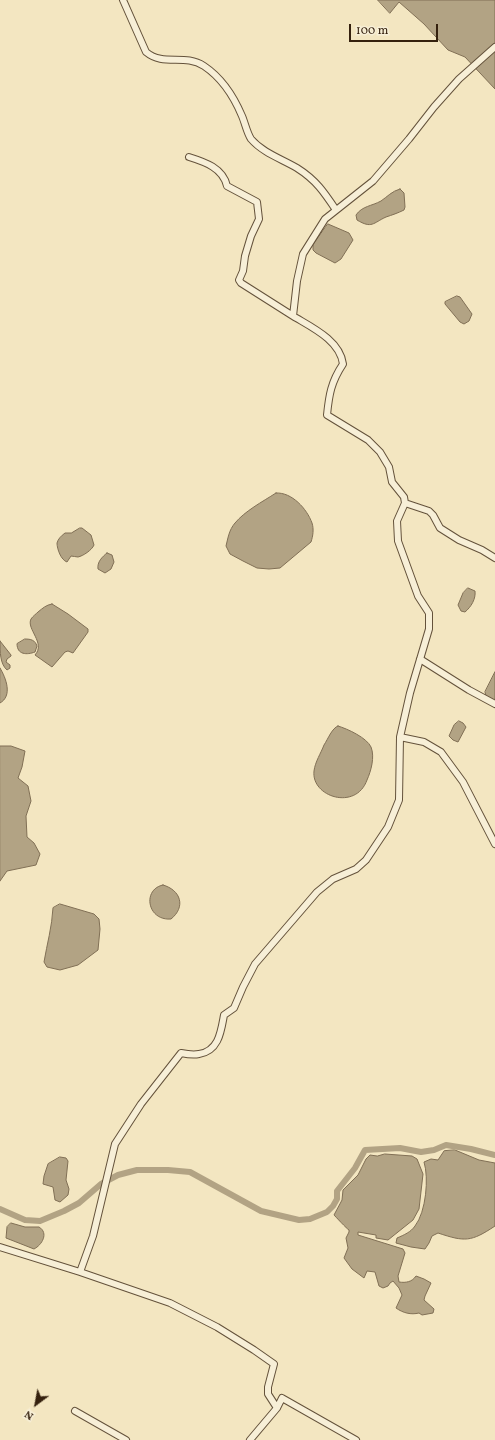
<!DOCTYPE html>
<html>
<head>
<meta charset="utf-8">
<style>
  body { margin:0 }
  #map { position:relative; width:495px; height:1440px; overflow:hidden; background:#f3e6c1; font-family:Vollkorn,serif }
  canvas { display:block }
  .north { position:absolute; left:16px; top:1384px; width:40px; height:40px; -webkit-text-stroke:3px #f7efd7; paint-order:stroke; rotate:212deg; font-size:11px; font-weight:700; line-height:16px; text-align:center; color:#35210e }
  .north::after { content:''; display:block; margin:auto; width:14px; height:18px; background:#35210e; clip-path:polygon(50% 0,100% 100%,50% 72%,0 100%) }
  .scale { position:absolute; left:349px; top:24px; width:89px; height:18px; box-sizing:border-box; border:2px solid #35210e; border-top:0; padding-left:5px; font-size:12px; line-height:14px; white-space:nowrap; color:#35210e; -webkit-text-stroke:3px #f7efd7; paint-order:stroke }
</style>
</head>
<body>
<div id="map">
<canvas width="495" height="1440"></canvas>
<div class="north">N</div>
<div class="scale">100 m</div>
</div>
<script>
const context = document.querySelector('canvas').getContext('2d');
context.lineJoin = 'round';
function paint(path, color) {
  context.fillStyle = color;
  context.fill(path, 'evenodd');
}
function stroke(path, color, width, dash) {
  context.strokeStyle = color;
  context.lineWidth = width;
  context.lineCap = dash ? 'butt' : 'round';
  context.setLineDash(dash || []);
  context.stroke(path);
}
const water = new Path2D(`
  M 378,0 L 495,0 L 495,89 L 465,57 L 448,50 L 424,24 L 399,2 L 390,13 Z
  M 400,189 L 404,193 L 405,207 L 404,210 C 398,213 392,215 386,217 C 373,223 372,229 357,220 L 356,215 C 362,206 372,206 381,201 C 387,197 392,191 400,189 Z
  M 328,224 L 349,233 L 353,240 L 341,259 L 335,263 L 316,253 L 313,250 L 313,245 Z
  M 457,296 L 460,297 L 472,314 L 469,321 L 464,324 L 460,322 L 445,304 L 445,302 Z
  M 276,493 C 292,492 307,509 312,523 C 314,529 313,536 311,542 L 280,568 L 269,569 L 257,568 L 243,561 L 230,554 L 226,546 C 228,538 229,530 235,523 C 245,511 262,502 276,493 Z
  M 80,528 L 82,528 L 91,535 L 94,545 C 92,550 83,556 78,557 C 76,557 73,556 71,556 L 67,562 C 61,560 57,549 57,543 C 58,539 61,536 65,533 L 71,533 Z
  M 107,553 L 112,555 L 114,562 L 111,569 L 105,573 L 98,569 C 97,562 102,557 107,553 Z
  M 468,588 L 475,591 C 476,599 471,607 465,612 L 461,611 L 458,605 L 463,593 Z
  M 52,604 L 68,614 L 88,629 L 88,632 L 73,653 L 68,651 L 65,652 L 52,667 L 35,655 C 46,643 26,629 31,619 C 33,616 36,614 38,612 C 43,608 46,605 52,604 Z
  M 25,639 C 31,639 35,640 37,646 L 35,652 C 27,655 17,655 17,644 Z
  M 0,641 L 11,655 L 11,656 L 7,659 L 6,662 L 10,665 L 10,668 L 7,670 C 0,664 0,652 0,641 Z
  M 0,668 C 6,678 13,696 0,703 Z
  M 495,672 L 495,699 L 493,700 L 486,696 L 485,692 Z
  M 459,721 L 463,723 L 466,727 L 458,742 L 453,740 L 449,736 L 454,725 Z
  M 338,726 C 348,729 367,738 371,747 C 375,757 371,771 367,780 C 356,811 311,797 314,771 C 315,762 321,753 324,745 C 328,739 332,728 338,726 Z
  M 0,746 L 11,746 L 25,751 L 22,767 L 18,778 L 28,786 L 31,801 L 26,816 L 27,837 L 34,843 L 40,854 L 36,865 L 7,871 L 0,881 Z
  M 163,885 C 181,890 186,907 171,919 C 147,921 142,889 163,885 Z
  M 60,904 L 94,914 L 99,919 L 100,929 L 98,950 L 78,965 L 60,970 L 47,967 L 44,962 C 47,944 52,927 53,908 Z
  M 455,1150 L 479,1160 L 495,1163 L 495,1226 C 471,1242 465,1242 438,1233 L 432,1236 L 429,1243 L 425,1249 L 411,1247 L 396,1243 L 397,1238 C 404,1235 411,1232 415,1226 C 426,1212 429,1178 424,1162 L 431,1159 L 438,1160 L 444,1151 Z
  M 385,1154 L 412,1156 L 417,1159 L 423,1174 L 419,1209 L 413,1220 L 388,1240 L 376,1238 L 376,1235 L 358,1232 L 358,1235 L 403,1249 L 405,1253 L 398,1276 L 399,1282 C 406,1283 412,1282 416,1276 L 424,1279 L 431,1283 L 425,1296 L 424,1300 L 434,1309 L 433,1313 L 422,1315 L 419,1313 C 411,1315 403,1313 396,1308 L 402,1295 L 399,1288 L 393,1281 L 390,1283 L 388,1286 L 383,1288 L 379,1286 L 375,1272 L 367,1271 L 364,1278 L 352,1269 L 344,1258 L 348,1248 L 346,1238 L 349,1232 L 349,1230 C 347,1229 335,1216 334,1215 L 342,1200 L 343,1190 L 358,1175 L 366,1159 L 370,1155 L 377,1156 Z
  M 60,1157 L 66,1158 L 68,1161 L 66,1180 L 69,1189 L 68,1195 L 60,1202 L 55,1200 L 53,1187 L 43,1184 L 44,1176 L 48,1164 Z
  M 11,1223 L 25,1227 L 39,1227 C 49,1233 42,1245 34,1249 L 6,1238 L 7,1227 Z`);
paint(water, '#b2a384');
stroke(water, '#806f55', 1);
stroke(new Path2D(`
  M 0,1209 L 25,1220 L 40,1221 L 64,1211 L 79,1203 L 101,1184 L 118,1175 L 137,1170 L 168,1170 L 190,1172 L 261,1211 L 299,1220 L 310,1219 L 327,1212 L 333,1206 L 337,1199 L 337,1191 L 355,1168 L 365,1150 L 400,1148 L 421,1152 L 434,1150 L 446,1145 L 471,1149 L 495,1155`), '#b2a384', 6);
const minor = new Path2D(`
  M 123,0 L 146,52 C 164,67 184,53 204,66 C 222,78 234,97 242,116 C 245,123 247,133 251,139 C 263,153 282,159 297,168 C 316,180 324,192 336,210
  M 189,157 C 205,162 223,168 227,186 L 257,202 L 259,219 L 251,236 L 245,256 L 243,271 L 239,280 L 241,283 L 293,316
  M 405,503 L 429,511 L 433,515 L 440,528 L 459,540 L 482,550 L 495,558
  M 420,659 L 469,690 L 495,704
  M 400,737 L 424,742 L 441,752 L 463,782 L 495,844
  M 0,1247 L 80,1272 L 93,1236 L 115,1144 L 141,1104 L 181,1053 C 186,1054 194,1055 199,1054 C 219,1051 221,1031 224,1015 L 234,1008 L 243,987 L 255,964 L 317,892 L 333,879 L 356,869 L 366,860 L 388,827 L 399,800 L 400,737 L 410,693 L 429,629 L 429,613 L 418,596 L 398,541 L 397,521 L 405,503 L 404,497 L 392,482 L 389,467 L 380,452 L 368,440 L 327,415 C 329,395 331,382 343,364 C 340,340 311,327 293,316 L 297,281 L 303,254 L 325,219 L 373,181 L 409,139 L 434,107 L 459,79 L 495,47
  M 80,1272 L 170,1303 L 217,1327 L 254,1350 L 274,1364 L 268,1387 L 268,1394 L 277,1408 L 282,1398 L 356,1440
  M 75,1411 L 126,1440
  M 250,1440 L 277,1408`);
stroke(minor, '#64523b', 8);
stroke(minor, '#f7efd7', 6);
</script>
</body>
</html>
